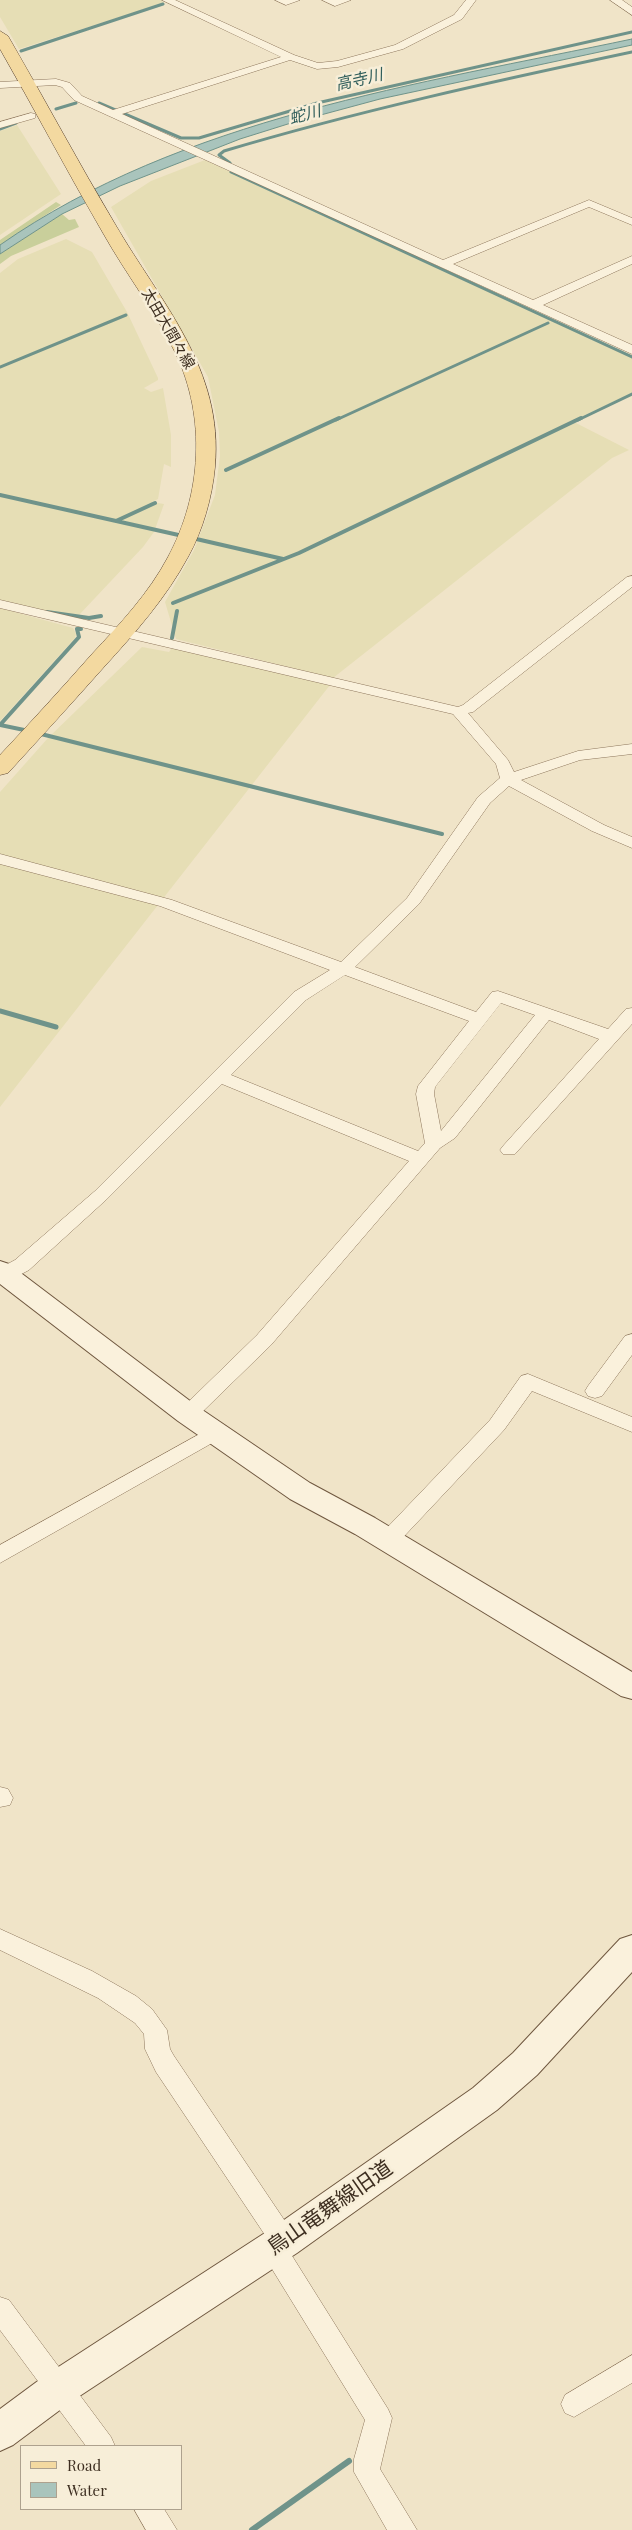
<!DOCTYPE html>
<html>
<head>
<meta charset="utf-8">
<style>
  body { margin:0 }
  #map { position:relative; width:632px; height:2530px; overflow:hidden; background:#f0e4c8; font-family:"Playfair Display",serif }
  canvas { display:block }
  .legend { position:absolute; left:20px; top:2445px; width:162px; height:65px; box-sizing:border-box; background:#f7eed8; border:1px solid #ada18e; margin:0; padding:6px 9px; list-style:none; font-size:15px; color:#3d2e20 }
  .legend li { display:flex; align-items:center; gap:10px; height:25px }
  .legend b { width:25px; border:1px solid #ada18e }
</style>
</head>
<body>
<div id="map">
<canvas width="632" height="2530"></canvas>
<ul class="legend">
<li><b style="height:6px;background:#f3d9a0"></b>Road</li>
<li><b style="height:14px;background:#a9c4bc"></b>Water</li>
</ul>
</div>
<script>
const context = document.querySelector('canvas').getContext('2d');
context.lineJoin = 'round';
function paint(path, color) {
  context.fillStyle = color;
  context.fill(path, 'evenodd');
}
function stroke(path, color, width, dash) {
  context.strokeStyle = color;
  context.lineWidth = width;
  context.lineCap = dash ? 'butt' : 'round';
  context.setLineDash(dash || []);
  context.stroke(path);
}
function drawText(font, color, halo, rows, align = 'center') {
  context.font = font + ' "Playfair Display","Noto Sans JP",serif';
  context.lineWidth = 5;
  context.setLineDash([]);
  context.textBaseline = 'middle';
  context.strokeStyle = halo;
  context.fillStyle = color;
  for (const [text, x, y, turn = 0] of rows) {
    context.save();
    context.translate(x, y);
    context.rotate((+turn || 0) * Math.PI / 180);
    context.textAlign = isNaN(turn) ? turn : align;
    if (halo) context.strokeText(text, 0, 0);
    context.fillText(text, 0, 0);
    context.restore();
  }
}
paint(new Path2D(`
  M 0,0 L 161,0 L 164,3 L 19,49 L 0,17 Z
  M 17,125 L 61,194 L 0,235 L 0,131 Z
  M 205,160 L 632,358 L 632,393 L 572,421 L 629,450 L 612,458 L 333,678 L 176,639 L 165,602 L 194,550 L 215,495 L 220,456 L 219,432 L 208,377 L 111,207 L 151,181 Z
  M 66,239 L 92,252 L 127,312 L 158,378 L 158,380 L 144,388 L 151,392 L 163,388 L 171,435 L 171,467 L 164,464 L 158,499 L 152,502 L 164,504 L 154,532 L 143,547 L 79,615 L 45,611 L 0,600 L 0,273 L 18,259 Z
  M 0,608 L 73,628 L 76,634 L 75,638 L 0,721 Z
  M 142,647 L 169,652 L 172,648 L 330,685 L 0,1107 L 0,792 L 48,738 Z`), '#e6deb5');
paint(new Path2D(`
  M 56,202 L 61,205 L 0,245 L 0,240 Z
  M 62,214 L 69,220 L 75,219 L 79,227 L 11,256 L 0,264 L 0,254 Z`), '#c9cf9b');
const water = new Path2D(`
  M 632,39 L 632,45 L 380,99 L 291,123 L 240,139 L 120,186 L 62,214 L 0,254 L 0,245 C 182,118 419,84 632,39 Z`);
paint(water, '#a9c4bc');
stroke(water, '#6f938a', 1);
stroke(new Path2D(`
  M 21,51 L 163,4
  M 99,103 L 181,138 L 199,138 L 317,103 L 632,32
  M 56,109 L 76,103
  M 0,129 L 16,123
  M 230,163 L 219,155 L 224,151 C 358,111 495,81 632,52
  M 231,172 L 632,357
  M 0,367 L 126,315
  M 336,420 L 548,323
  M 578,420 L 632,394`), '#6f938a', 3);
stroke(new Path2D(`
  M 226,470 L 339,418
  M 0,495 L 183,536
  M 116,521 L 155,503
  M 192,538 L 283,559
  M 173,603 L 299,553 L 581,418
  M 47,612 L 89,618 L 101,616
  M 172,638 L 177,611
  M 0,725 L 29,731
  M 0,725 L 79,637 L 77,629 L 81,629
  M 37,733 L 442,834`), '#6f938a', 4);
stroke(new Path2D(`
  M 0,1011 L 56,1027`), '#6f938a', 5);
stroke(new Path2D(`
  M 252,2530 L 349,2461`), '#6f938a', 6);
const street = new Path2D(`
  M 162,0 L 175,0 L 294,55 L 318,63 L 337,61 L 395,45 L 454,15 L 466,0 L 476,0 L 462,19 L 403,49 L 338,67 L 317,69 L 290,60 L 122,114 L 443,260 L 589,200 L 632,218 L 632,225 L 589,207 L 453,264 L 533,300 L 632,256 L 632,264 L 543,305 L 632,345 L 632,354 L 74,100 L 62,87 L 55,85 L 0,88 L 0,82 L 56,79 L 70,83 L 82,96 L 113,110 L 281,57 Z
  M 275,0 L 300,0 L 286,5 Z
  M 322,0 L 351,0 L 335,6 Z
  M 610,0 L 622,0 L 632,7 L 632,15 Z
  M 31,113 L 35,114 L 35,118 L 0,128 L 0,122 Z
  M 632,576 L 632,587 L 473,712 L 468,713 L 508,760 L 514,772 L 578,751 L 632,744 L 632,754 L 580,760 L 521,780 L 604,825 L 632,837 L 632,848 L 592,831 L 509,786 L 490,803 L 419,904 L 355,967 L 476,1012 L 492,992 L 498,991 L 608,1029 L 626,1009 L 632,1008 L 632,1024 L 515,1154 L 503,1154 L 500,1150 L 503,1146 L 599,1039 L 549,1020 L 455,1138 L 440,1148 L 271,1345 L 195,1419 L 188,1421 L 181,1419 L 178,1414 L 181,1409 L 257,1335 L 409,1161 L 222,1084 L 107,1199 L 29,1270 L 12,1279 L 0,1279 L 0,1268 L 15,1260 L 95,1191 L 294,992 L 330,970 L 160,906 L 0,864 L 0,854 L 172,900 L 341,962 L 407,898 L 478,797 L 500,778 L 496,764 L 453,714 L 0,608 L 0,600 L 458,707 L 463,705 L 627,577 ZM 345,975 L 469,1021 L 418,1086 L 416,1094 L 425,1143 L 418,1151 L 231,1075 L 306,1000 ZM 501,1003 L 535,1015 L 441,1131 L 434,1094 L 435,1087 Z
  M 632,1334 L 632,1355 L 602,1396 L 595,1398 L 588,1396 L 585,1391 L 588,1386 L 625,1336 Z
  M 528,1374 L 632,1417 L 632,1432 L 532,1391 L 504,1430 L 395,1546 L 388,1548 L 381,1546 L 378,1540 L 381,1534 L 490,1420 L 521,1376 Z
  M 214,1426 L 221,1428 L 224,1433 L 221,1438 L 0,1563 L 0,1545 Z
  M 0,1787 L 8,1789 L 13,1798 L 10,1805 L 0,1807 Z
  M 0,1929 L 92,1971 L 136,1996 L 152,2009 L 167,2030 L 170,2049 L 174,2056 L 293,2233 L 297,2241 L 293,2249 L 289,2251 L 388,2409 L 392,2418 L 380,2469 L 417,2530 L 387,2530 L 354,2472 L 354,2459 L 365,2420 L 264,2256 L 260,2248 L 264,2240 L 267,2238 L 156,2072 L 145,2049 L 144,2034 L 135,2023 L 98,1998 L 0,1950 Z
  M 0,2297 L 9,2300 L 111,2437 L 115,2446 L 86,2446 L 0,2330 Z
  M 632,2355 L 632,2383 L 574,2417 L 565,2413 L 561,2404 L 565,2395 Z
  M 134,2509 L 164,2509 L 177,2530 L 146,2530 Z`);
const secondary = new Path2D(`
  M 0,1261 L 9,1264 L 198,1407 L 310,1483 L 375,1518 L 632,1672 L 632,1699 L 621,1696 L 355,1534 L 290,1499 L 178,1421 L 0,1284 Z
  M 632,1935 L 632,1972 L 537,2075 L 497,2110 L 297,2253 L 72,2401 L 13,2445 L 0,2451 L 0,2409 L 46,2375 L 271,2229 L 473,2088 L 513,2053 L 620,1939 Z`);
const primary = new Path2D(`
  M 0,31 L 8,36 C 44,98 78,162 115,224 C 161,303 224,369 215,467 C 212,498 203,530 188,557 C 166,598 135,633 104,667 C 72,703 40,738 8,773 L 0,775 L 0,755 C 31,722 62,688 92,654 C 120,624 149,593 168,557 C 202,494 206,418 176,354 C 155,311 126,274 103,233 C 68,173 35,110 0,49 Z`);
stroke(street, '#8d765c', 1);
stroke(secondary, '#6f573f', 2);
stroke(primary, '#5b4430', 1);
paint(street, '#faf1dc');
paint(secondary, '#faf1dc');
paint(primary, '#f3d9a0');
drawText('15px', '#3d2e20', '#f7eed8', [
  ["太田大間々線",168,329,60]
]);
drawText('italic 16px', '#2f5d5a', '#f7eed8', [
  ["高寺川",359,80,-13],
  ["蛇川",305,115,-15]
]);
drawText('21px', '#3d2e20', '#f7eed8', [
  ["鳥山竜舞線旧道",330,2208,-35]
]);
</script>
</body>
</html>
